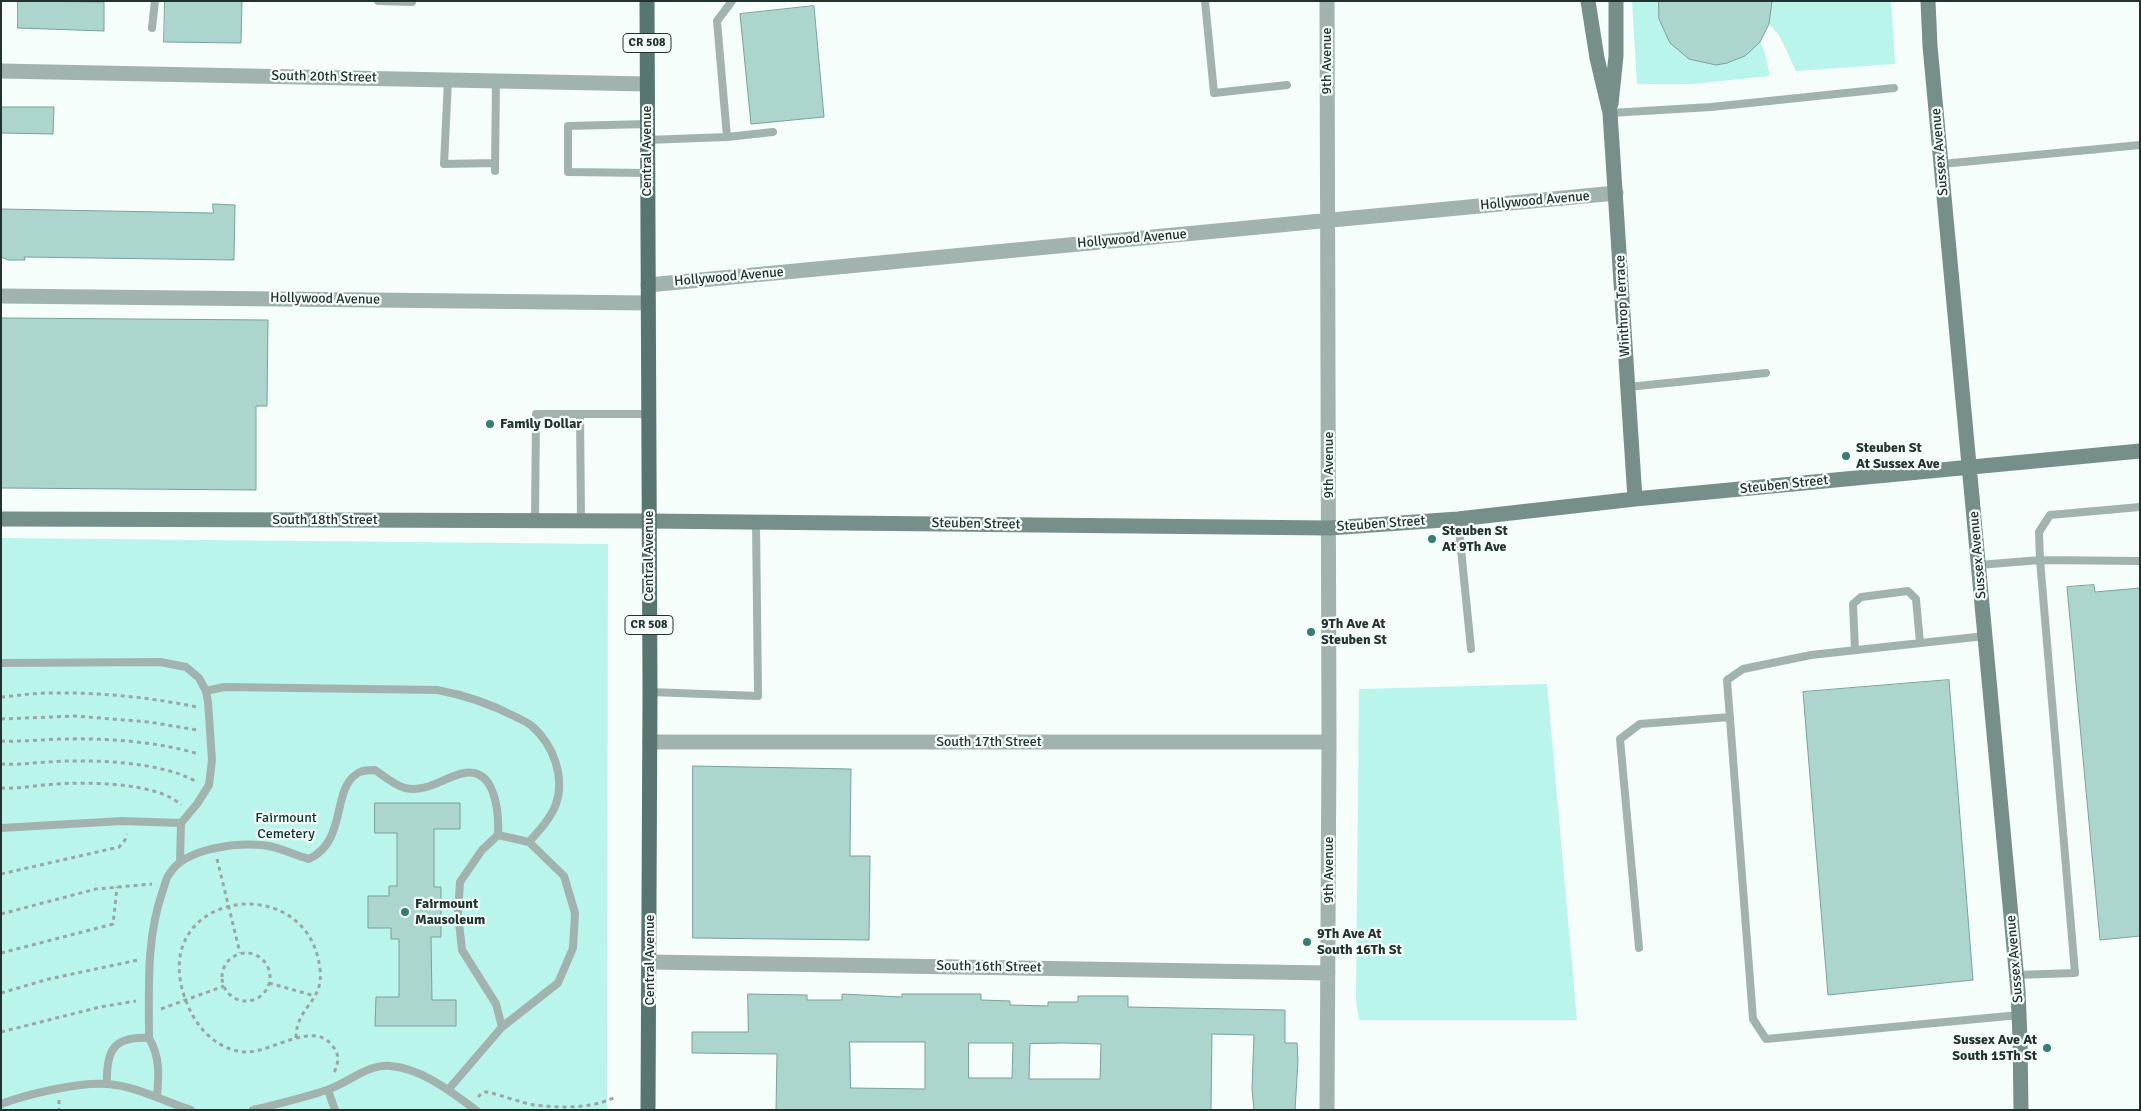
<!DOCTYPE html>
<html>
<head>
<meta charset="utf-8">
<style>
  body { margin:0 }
  #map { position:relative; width:2141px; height:1111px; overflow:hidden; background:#f6fefc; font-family:Signika,sans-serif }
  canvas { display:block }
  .frame { position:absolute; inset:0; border:2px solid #22322f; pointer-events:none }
</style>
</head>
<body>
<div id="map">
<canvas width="2141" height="1111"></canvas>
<div class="frame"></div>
</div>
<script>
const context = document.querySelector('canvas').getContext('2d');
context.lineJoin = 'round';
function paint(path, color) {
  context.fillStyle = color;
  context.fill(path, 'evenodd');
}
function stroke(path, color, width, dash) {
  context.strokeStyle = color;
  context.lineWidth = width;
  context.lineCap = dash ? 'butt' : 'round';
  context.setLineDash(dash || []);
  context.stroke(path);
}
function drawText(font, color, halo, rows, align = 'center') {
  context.font = font + ' Signika,sans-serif';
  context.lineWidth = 4.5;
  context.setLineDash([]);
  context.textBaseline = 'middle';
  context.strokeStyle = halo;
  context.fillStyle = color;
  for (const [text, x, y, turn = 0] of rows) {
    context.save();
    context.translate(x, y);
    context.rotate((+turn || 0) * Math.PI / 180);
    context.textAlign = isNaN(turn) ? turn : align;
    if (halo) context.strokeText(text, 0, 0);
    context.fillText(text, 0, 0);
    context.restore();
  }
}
paint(new Path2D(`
  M 1632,1 L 1659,1 C 1659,34 1673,55 1705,62 C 1713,64 1720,65 1728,63 C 1741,59 1750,51 1760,42 L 1764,49 L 1770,76 L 1692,84 L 1637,84 Z
  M 1770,1 L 1891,1 L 1895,64 L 1796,71 L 1779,35 L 1769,24 Z
  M 1,538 L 608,544 L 607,1110 L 1,1110 Z
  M 1547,684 L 1577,1020 L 1359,1020 L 1356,1000 L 1359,689 Z`), '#b9f5ea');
const building = new Path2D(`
  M 18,1 L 104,2 L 104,31 L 18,28 Z
  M 165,1 L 242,1 L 241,43 L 164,42 Z
  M 1659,1 L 1772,1 L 1769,24 L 1760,42 L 1745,56 L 1727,63 L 1716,65 L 1689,59 L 1670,43 L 1659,19 Z
  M 814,6 L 824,117 L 751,124 L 740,14 Z
  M 1,107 L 54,107 L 53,134 L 1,133 Z
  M 213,204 L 235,205 L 234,260 L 24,257 L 25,260 L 8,260 L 1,257 L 1,209 L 213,213 Z
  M 1,318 L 268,320 L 267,406 L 256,406 L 256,490 L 1,488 Z
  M 2094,585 L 2095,592 L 2140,588 L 2140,936 L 2100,940 L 2067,587 Z
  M 1949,680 L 1973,980 L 1828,995 L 1803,692 Z
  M 693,766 L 851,769 L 850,856 L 870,856 L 869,940 L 693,938 Z
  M 375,803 L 460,803 L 460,829 L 434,829 L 434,887 L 441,887 L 441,937 L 431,937 L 432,1000 L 456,1000 L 456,1026 L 375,1026 L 376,997 L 399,997 L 399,939 L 391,939 L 391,928 L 368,928 L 368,896 L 389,896 L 389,886 L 397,886 L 397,833 L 375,833 Z
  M 748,994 L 807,995 L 807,1000 L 842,1000 L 842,994 L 902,997 L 902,994 L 981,994 L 981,1000 L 1010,1001 L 1010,1005 L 1048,1006 L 1048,1002 L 1078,1002 L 1078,996 L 1128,996 L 1128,1007 L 1285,1010 L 1285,1043 L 1297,1043 L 1298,1061 L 1295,1110 L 1254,1110 L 1252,1089 L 1254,1035 L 1212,1034 L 1211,1110 L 776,1110 L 777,1054 L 692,1053 L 692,1032 L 748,1032 ZM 850,1042 L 925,1042 L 925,1089 L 851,1088 ZM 969,1043 L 1013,1043 L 1012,1078 L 969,1078 ZM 1063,1043 L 1101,1044 L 1100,1079 L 1029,1079 L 1030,1044 Z`);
paint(building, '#acd5cd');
stroke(building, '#7aa19a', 1);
stroke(new Path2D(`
  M 1,697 C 17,696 32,693 47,693 C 97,692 148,697 197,707
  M 1,719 L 75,716 L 149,722 L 197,730
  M 1,741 C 23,742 45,739 67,739 C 107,738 161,742 198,754
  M 1,764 C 17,765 31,763 47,762 C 89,759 161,761 197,782
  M 1,788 C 19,789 37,785 55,784 C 86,782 158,782 181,805
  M 217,859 L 240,953
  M 1,874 L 119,847 L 125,840 L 127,834
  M 1,914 L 96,889 L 152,884
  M 1,953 L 113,924 L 117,887
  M222 977a24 24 0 1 1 48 0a24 24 0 1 1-48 0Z
  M 269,983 L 315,996
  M 1,993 L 49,979 L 138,960
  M 161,1009 L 224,986
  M 1,1032 L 100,1007 L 136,1001
  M 296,1038 C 296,1006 324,1003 320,969 C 308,864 137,893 189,1008 C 199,1031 220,1051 246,1052 C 271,1053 316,1018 334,1048 C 340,1056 338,1064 334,1073
  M 478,1097 C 480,1095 482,1093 485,1092 C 489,1091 525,1104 534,1105 C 562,1108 590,1109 616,1097
  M 59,1100 L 59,1110`), '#9ba6a4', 3, [4, 4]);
stroke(new Path2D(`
  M 378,1 L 412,2
  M 1205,1 L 1214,93 L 1287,85
  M 152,28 L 155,1
  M 448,80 L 444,164 L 495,163
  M 1610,113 L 1711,107 L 1894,88
  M 647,124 L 568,126 L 568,172 L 648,173
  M 727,137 L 773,132
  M 647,140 L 727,137 L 717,21 L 732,1
  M 1942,164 L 2140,145
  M 495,171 L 496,80
  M 1628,387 L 1766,373
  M 2140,507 L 2050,515 L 2039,532 L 2040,560 L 2140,561
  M 1458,519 L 1471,649
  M 535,520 L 536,414 L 580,414
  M 581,520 L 580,414 L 648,414
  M 1979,565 L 2040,560 L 2075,973 L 2016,975
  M 1985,636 L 1811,655 L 1743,669 L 1727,680 L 1753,1019 L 1766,1039 L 2019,1015
  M 1855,650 L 1853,604 L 1861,597 L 1908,591 L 1916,599 L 1920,643
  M 1,663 L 160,662 L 186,667 L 199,678 L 206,691 L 208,702 L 212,760 L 209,785 L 197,804 L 181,823 L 180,862
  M 206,691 L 224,687 L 437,690 C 465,695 491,704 516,717 C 522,720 529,723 533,727 C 554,746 565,778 556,804 C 551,818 539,831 529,842
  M 650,692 L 758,696 L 756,522
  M 1,828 L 122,821 L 181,823
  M 1639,948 L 1620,739 L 1640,724 L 1730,717
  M 107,1084 C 106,1051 113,1036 149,1038
  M 328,1090 L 335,1110
  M 448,1090 L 502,1027 L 558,983 L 573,948 L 575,913 L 564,876 L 529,842 L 498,835
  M 157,1096 C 159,1074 160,1057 149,1038 C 149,988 146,938 163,890 C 165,885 166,877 170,873 C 186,848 235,843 262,845 C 278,846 293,855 309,859 C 349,840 330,786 360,772 C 364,770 370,770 375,770 C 384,776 394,785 405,788 C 427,793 444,777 464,773 C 496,767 499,814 498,835 L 482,850 L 460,882 L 458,913 L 462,950 L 496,1004 L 502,1027
  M 1,1104 C 28,1094 78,1082 107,1084 C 136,1086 163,1101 191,1110
  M 253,1110 C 278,1104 303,1098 327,1090 C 348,1083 369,1063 391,1066 C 423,1069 451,1092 476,1110`), '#a2b3af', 8);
stroke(new Path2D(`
  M 1327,1 L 1329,742 L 1327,1110
  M 1,71 L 647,84
  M 648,285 L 1616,193
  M 1,296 L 648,303
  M 650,742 L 1329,742
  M 650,962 L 1328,973`), '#a2b3af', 15);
stroke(new Path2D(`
  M 1588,1 L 1597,58 L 1610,113 L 1635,499
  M 1928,1 L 1930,46 L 2018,991 L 2020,1038 L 2021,1110
  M 1611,104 L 1616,56 L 1616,1
  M 1,519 L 649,521 L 1329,528 L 1458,519 L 1635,499 L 2140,451`), '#768f8b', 15);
stroke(new Path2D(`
  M 647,1 L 650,692 L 648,1110`), '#577671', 15);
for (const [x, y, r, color] of [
  [490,424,5,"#377d72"],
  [1846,456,5,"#377d72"],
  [1432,539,5,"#377d72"],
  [1311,632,5,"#377d72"],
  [405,912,5,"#377d72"],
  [1307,942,5,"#377d72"],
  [2047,1048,5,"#377d72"]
]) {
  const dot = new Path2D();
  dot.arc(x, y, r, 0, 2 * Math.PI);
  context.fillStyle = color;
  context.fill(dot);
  stroke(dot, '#f6fefc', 2);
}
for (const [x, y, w] of [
  [647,43,48],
  [649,625,48]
]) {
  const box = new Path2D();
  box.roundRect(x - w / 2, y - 9.5, w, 19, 4);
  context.fillStyle = '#f6fefc';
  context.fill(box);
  stroke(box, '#22322f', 1);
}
drawText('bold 12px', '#22322f', null, [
  ["CR 508",647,43],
  ["CR 508",649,625]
]);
drawText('14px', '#22322f', '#f6fefc', [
  ["9th Avenue",1327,61,-90],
  ["South 20th Street",324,77,1],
  ["Central Avenue",647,151,-90],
  ["Sussex Avenue",1940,152,-95],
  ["Hollywood Avenue",1535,201,-5],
  ["Hollywood Avenue",1132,239,-5],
  ["Hollywood Avenue",729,277,-5],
  ["Hollywood Avenue",325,299,1],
  ["Winthrop Terrace",1623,306,-93],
  ["9th Avenue",1329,465,-90],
  ["Steuben Street",1784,485,-6],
  ["South 18th Street",325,520],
  ["Steuben Street",976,524,1],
  ["Steuben Street",1381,524,-4],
  ["Sussex Avenue",1978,555,-95],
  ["Central Avenue",649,556,-90],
  ["South 17th Street",989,742],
  ["9th Avenue",1329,870,-90],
  ["Sussex Avenue",2015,959,-95],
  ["Central Avenue",650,960,-90],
  ["South 16th Street",989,967,1]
]);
drawText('bold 14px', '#22322f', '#f6fefc', [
  ["Family Dollar",500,424],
  ["Steuben St",1856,448],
  ["At Sussex Ave",1856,464],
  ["Steuben St",1442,531],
  ["At 9Th Ave",1442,547],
  ["9Th Ave At",1321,624],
  ["Steuben St",1321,640],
  ["Fairmount",415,904],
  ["Mausoleum",415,920],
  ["9Th Ave At",1317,934],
  ["South 16Th St",1317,950],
  ["Sussex Ave At",2037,1040,"right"],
  ["South 15Th St",2037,1056,"right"]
], 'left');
drawText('14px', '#08342e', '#f6fefc', [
  ["Fairmount",286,818],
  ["Cemetery",286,834]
]);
</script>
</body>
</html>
